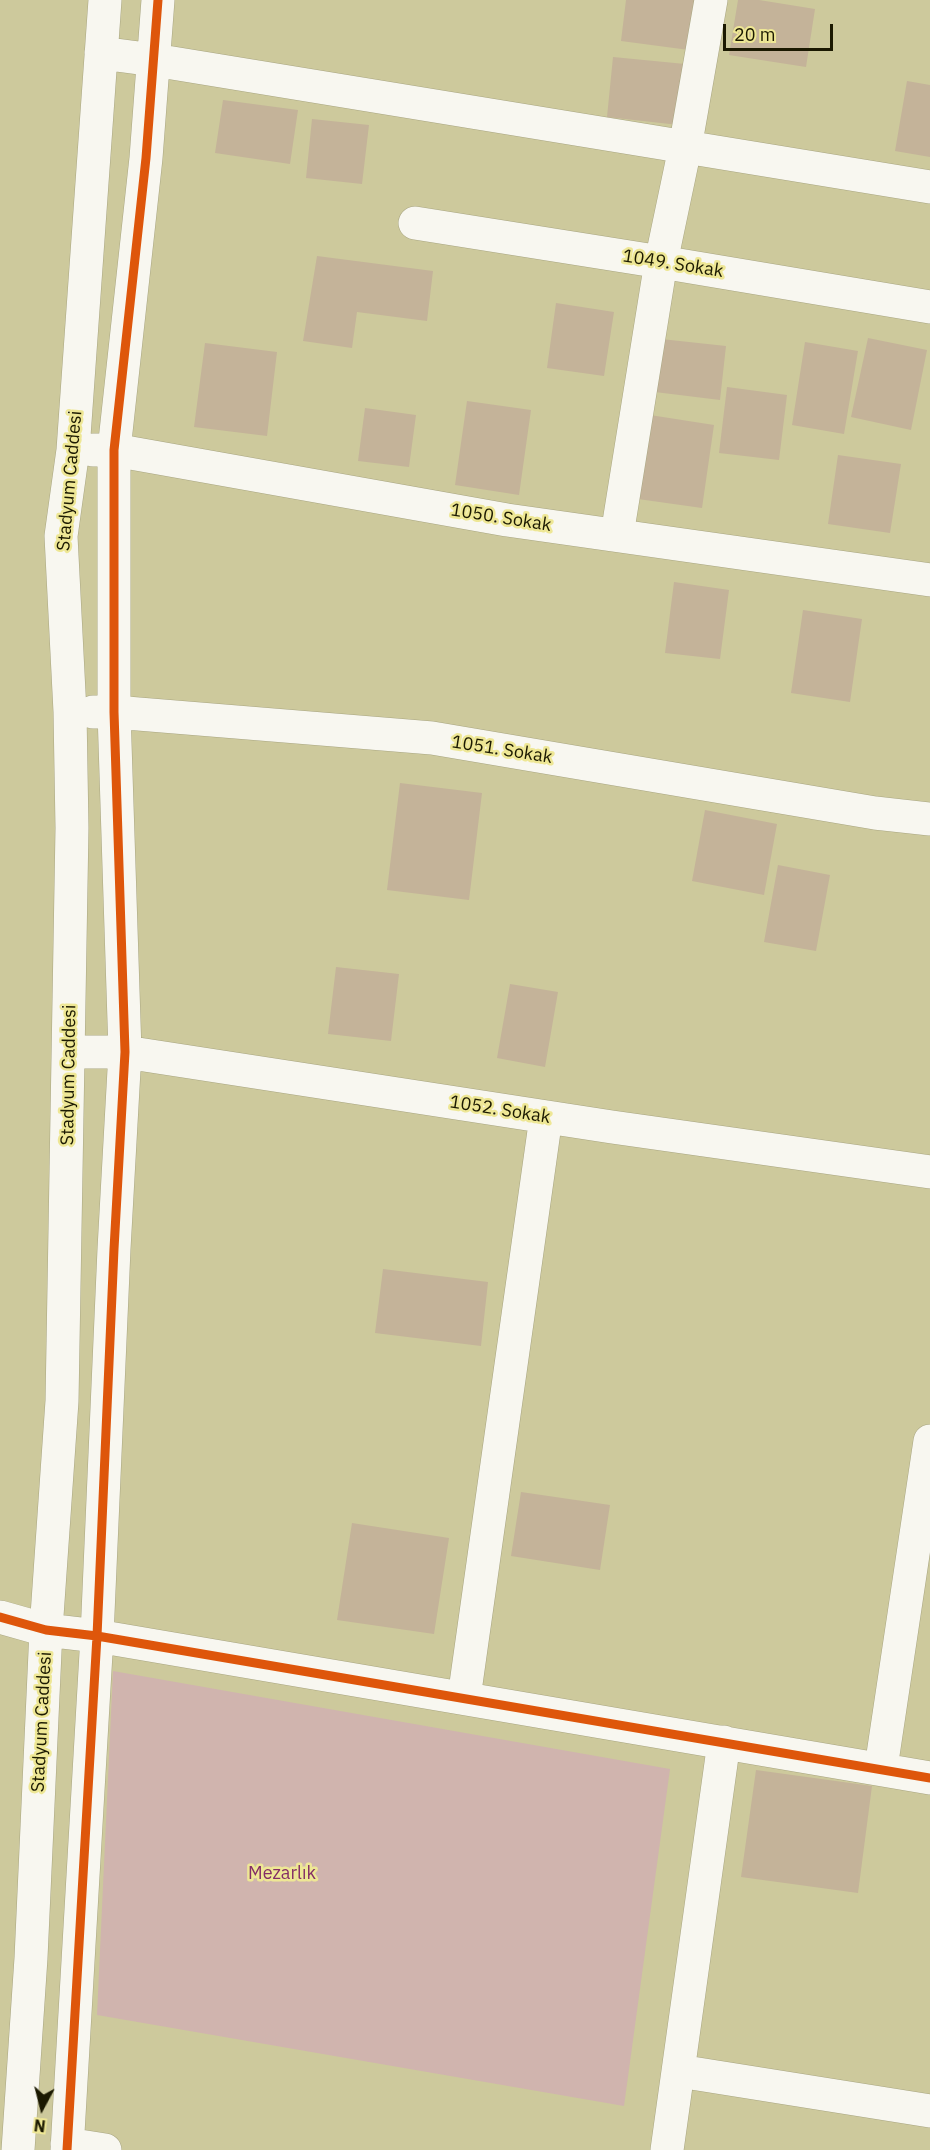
<!DOCTYPE html>
<html>
<head>
<meta charset="utf-8">
<style>
  body { margin:0 }
  #map { position:relative; width:930px; height:2150px; overflow:hidden; background:#cdc99c; font-family:"IBM Plex Sans",sans-serif }
  canvas { display:block }
  .north { position:absolute; left:12px; top:2078px; width:60px; height:60px; -webkit-text-stroke:4px #eee795; paint-order:stroke; rotate:187deg; font-size:16px; font-weight:700; line-height:24px; text-align:center; color:#1b1901 }
  .north::after { content:''; display:block; margin:auto; width:21px; height:27px; background:#1b1901; clip-path:polygon(50% 0,100% 100%,50% 72%,0 100%) }
  .scale { position:absolute; left:723px; top:24px; width:110px; height:27px; box-sizing:border-box; border:3px solid #1b1901; border-top:0; padding-left:8px; font-size:18px; line-height:21px; white-space:nowrap; color:#1b1901; -webkit-text-stroke:4px #eee795; paint-order:stroke }
</style>
</head>
<body>
<div id="map">
<canvas width="930" height="2150"></canvas>
<div class="north">N</div>
<div class="scale">20 m</div>
</div>
<script>
const context = document.querySelector('canvas').getContext('2d');
context.lineJoin = 'round';
function paint(path, color) {
  context.fillStyle = color;
  context.fill(path, 'evenodd');
}
function stroke(path, color, width, dash) {
  context.strokeStyle = color;
  context.lineWidth = width;
  context.lineCap = dash ? 'butt' : 'round';
  context.setLineDash(dash || []);
  context.stroke(path);
}
function drawText(font, color, halo, rows, align = 'center') {
  context.font = font + ' "IBM Plex Sans",sans-serif';
  context.lineWidth = 5;
  context.setLineDash([]);
  context.textBaseline = 'middle';
  context.strokeStyle = halo;
  context.fillStyle = color;
  for (const [text, x, y, turn = 0] of rows) {
    context.save();
    context.translate(x, y);
    context.rotate((+turn || 0) * Math.PI / 180);
    context.textAlign = isNaN(turn) ? turn : align;
    if (halo) context.strokeText(text, 0, 0);
    context.fillText(text, 0, 0);
    context.restore();
  }
}
paint(new Path2D(`
  M 113,1671 L 670,1769 L 624,2106 L 97,2015 Z`), '#d0b4ae');
paint(new Path2D(`
  M 626,0 L 696,0 L 689,50 L 621,41 Z
  M 738,0 L 759,0 L 815,9 L 806,67 L 729,55 Z
  M 613,57 L 685,64 L 679,125 L 607,117 Z
  M 907,81 L 930,85 L 930,157 L 895,151 Z
  M 223,100 L 298,110 L 290,164 L 215,153 Z
  M 312,119 L 369,125 L 362,184 L 306,178 Z
  M 317,256 L 433,271 L 427,321 L 357,312 L 352,348 L 303,341 Z
  M 556,303 L 614,312 L 604,376 L 547,368 Z
  M 868,338 L 927,350 L 911,430 L 851,417 Z
  M 661,339 L 726,346 L 720,400 L 655,392 Z
  M 805,342 L 858,351 L 844,434 L 792,425 Z
  M 205,343 L 277,352 L 267,436 L 194,427 Z
  M 727,387 L 787,395 L 779,460 L 719,453 Z
  M 467,401 L 531,410 L 519,495 L 455,485 Z
  M 365,408 L 416,415 L 409,467 L 358,461 Z
  M 650,415 L 714,425 L 702,508 L 638,499 Z
  M 838,455 L 901,464 L 890,533 L 828,524 Z
  M 674,582 L 729,590 L 720,659 L 665,653 Z
  M 803,610 L 862,619 L 850,702 L 791,693 Z
  M 400,783 L 482,793 L 469,900 L 387,890 Z
  M 705,810 L 777,824 L 764,895 L 692,881 Z
  M 778,865 L 830,875 L 816,951 L 764,942 Z
  M 336,967 L 399,974 L 391,1041 L 328,1034 Z
  M 510,984 L 558,992 L 545,1067 L 497,1058 Z
  M 383,1269 L 488,1282 L 481,1346 L 375,1333 Z
  M 521,1492 L 610,1505 L 600,1570 L 511,1556 Z
  M 352,1523 L 449,1538 L 434,1634 L 337,1620 Z
  M 756,1770 L 872,1786 L 858,1893 L 741,1877 Z`), '#c4b399');
const minor = new Path2D(`
  M 101,53 L 154,60 L 930,187
  M 415,223 L 661,262 L 930,307
  M 93,450 L 114,450 L 507,520 L 930,580
  M 617,535 L 661,262 L 685,148 L 711,0
  M 93,712 L 114,712 L 432,738 L 875,813 L 930,819
  M 69,1052 L 125,1052 L 612,1127 L 930,1172
  M 0,1617 L 46,1630 L 97,1636 L 930,1778
  M 464,1698 L 546,1117
  M 881,1768 L 930,1441
  M 679,2071 L 930,2111
  M 67,2144 L 105,2150
  M 18,2150 L 31,1958 L 46,1630 L 62,1401 L 72,828 L 70,712 L 61,536 L 73,450 L 105,0
  M 67,2150 L 97,1636 L 114,1249 L 125,1052 L 114,712 L 114,450 L 146,158 L 158,0
  M 667,2150 L 724,1742`);
stroke(minor, '#a8a581', 34);
stroke(minor, '#f8f7f0', 33);
stroke(new Path2D(`
  M 0,1617 L 46,1630 L 97,1636 L 930,1778
  M 67,2150 L 97,1636 L 114,1249 L 125,1052 L 114,712 L 114,450 L 146,158 L 158,0`), '#de560b', 9);
drawText('18px', '#1b1901', '#eee795', [
  ["1049. Sokak",673,264,9],
  ["Stadyum Caddesi",70,481,-85],
  ["1050. Sokak",501,518,9],
  ["1051. Sokak",502,750,9],
  ["Stadyum Caddesi",69,1075,-89],
  ["1052. Sokak",500,1110,9],
  ["Stadyum Caddesi",42,1722,-87]
]);
drawText('18px', '#842e66', '#eee795', [
  ["Mezarlık",282,1874]
]);
</script>
</body>
</html>
